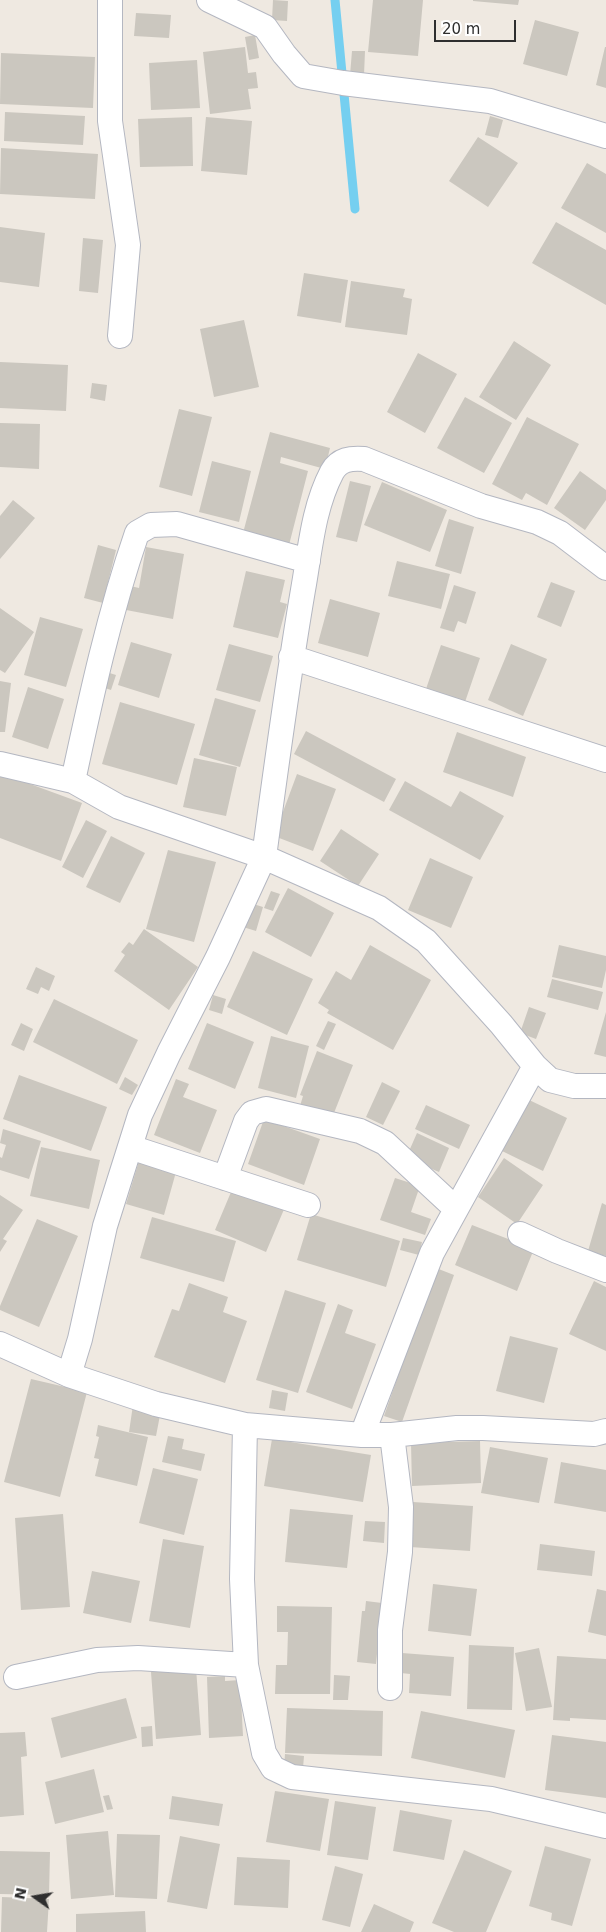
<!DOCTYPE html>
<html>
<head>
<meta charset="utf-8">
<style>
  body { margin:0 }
  #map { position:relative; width:606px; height:1932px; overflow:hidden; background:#efe9e1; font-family:"DejaVu Sans",sans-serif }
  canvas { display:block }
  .north { position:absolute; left:10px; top:1872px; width:50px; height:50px; -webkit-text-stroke:4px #fff; paint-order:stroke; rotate:283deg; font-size:14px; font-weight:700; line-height:20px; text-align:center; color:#2e2e2e }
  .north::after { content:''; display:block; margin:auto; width:18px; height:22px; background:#2e2e2e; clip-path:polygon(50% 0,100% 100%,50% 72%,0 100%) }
  .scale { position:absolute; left:434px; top:20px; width:82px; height:22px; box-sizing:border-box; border:2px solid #2e2e2e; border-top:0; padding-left:6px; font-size:15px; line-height:18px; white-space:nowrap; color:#2e2e2e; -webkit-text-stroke:4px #fff; paint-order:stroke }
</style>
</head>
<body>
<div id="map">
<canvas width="606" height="1932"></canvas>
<div class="north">N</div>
<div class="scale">20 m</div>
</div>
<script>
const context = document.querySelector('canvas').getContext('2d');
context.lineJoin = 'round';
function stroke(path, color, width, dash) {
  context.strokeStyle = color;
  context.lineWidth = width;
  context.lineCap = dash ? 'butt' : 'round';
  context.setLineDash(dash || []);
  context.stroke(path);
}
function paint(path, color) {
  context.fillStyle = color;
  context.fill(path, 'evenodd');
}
stroke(new Path2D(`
  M 335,0 L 355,209`), '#75cff0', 9);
paint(new Path2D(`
  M 273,0 L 288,1 L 287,21 L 272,20 Z
  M 373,0 L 423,0 L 418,56 L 368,52 Z
  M 473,0 L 519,0 L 518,5 L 473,1 Z
  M 136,13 L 171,15 L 169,38 L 134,36 Z
  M 535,20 L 579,32 L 567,76 L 523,64 Z
  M 255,35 L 259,58 L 249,60 L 245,37 Z
  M 245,47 L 248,73 L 256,72 L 258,88 L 248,89 L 251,109 L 210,114 L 203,52 Z
  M 605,47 L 606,47 L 606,88 L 596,85 Z
  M 352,51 L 365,51 L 364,75 L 350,75 Z
  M 1,53 L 95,57 L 93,108 L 0,104 Z
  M 197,60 L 200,108 L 151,110 L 149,63 Z
  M 5,112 L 85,116 L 83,145 L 4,141 Z
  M 490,116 L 503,120 L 498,138 L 485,135 Z
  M 192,117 L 193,166 L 140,167 L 138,119 Z
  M 206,117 L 252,121 L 247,175 L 201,171 Z
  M 478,137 L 518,163 L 488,207 L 449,181 Z
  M 1,148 L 98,154 L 95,199 L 0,194 Z
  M 587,163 L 606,174 L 606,233 L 561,208 Z
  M 556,222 L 606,250 L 606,305 L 532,263 Z
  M 0,227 L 45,233 L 39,287 L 0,282 Z
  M 83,238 L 103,240 L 98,293 L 79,291 Z
  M 304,273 L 348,280 L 341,323 L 297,316 Z
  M 351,281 L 405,289 L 403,297 L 412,299 L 407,335 L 345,327 Z
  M 244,320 L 259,387 L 214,397 L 200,329 Z
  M 514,341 L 551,365 L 516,420 L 479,397 Z
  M 418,353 L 457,374 L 425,433 L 387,412 Z
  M 0,362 L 68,365 L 66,411 L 0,408 Z
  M 92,383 L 107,385 L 105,401 L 90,398 Z
  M 465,397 L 512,423 L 484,473 L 437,448 Z
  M 179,409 L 212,417 L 192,496 L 159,487 Z
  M 527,417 L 579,444 L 547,505 L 526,493 L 522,500 L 492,484 Z
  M 0,423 L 40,424 L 39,469 L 0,467 Z
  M 270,432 L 330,448 L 325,469 L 281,457 L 280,463 L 308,471 L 289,545 L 243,533 Z
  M 212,461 L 251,471 L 239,522 L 199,512 Z
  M 580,471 L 606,490 L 606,500 L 585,530 L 554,508 Z
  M 350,481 L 371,486 L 357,542 L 336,537 Z
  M 382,482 L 447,510 L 430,552 L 364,525 Z
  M 13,500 L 35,518 L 0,559 L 0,516 Z
  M 449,519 L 474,527 L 461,574 L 435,566 Z
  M 98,545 L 116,550 L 103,603 L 84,598 Z
  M 146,547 L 184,554 L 173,619 L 121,609 L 126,585 L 139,588 Z
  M 397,561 L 450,574 L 441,609 L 388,596 Z
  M 246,571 L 285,580 L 280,602 L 287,604 L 278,638 L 233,627 Z
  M 551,582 L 575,591 L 561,627 L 537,617 Z
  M 454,585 L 476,592 L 466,624 L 458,621 L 454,632 L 440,628 Z
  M 330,599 L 380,613 L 368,657 L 318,643 Z
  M 0,608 L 34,632 L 5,673 L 0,670 Z
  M 40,617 L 83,629 L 66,687 L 24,675 Z
  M 131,642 L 172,654 L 159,698 L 118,685 Z
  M 229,644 L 273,656 L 260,702 L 216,690 Z
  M 511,644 L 547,659 L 523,716 L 488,700 Z
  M 441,645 L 480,658 L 465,702 L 426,689 Z
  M 103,671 L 116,675 L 111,690 L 99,686 Z
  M 0,681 L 11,683 L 5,732 L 0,732 Z
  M 28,687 L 64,699 L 48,749 L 12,737 Z
  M 215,698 L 256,710 L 240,767 L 199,755 Z
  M 120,702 L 195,724 L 177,785 L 102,764 Z
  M 306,731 L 396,779 L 384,802 L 294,754 Z
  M 457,732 L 526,757 L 513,797 L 443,772 Z
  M 194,758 L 237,767 L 226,816 L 183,807 Z
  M 0,773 L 82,803 L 61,861 L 0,838 Z
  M 297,774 L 336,789 L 313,851 L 274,836 Z
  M 405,781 L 451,807 L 460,791 L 504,816 L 480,860 L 389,810 Z
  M 86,820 L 107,831 L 83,878 L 62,867 Z
  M 341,829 L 379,854 L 358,886 L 320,861 Z
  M 111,836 L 145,853 L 120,903 L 86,887 Z
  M 168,850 L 216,862 L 194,942 L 146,929 Z
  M 430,858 L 473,877 L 451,928 L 408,910 Z
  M 288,888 L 334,913 L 311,957 L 265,932 Z
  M 271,891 L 280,894 L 273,911 L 264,908 Z
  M 250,903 L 263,907 L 256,931 L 243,927 Z
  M 144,929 L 198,967 L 169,1010 L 114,971 L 125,955 L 121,952 L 129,942 L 133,945 Z
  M 370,945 L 431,980 L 393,1050 L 327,1013 L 329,1010 L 318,1003 L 336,971 L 351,980 Z
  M 559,945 L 606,956 L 606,970 L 602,988 L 552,977 Z
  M 253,951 L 313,979 L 287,1035 L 227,1007 Z
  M 36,967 L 55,976 L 49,991 L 41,987 L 38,994 L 26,989 Z
  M 552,979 L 603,992 L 598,1010 L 547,997 Z
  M 213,995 L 226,999 L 222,1014 L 209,1010 Z
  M 54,999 L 138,1040 L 117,1084 L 33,1042 Z
  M 529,1007 L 546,1013 L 536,1039 L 520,1033 Z
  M 606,1012 L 606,1057 L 594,1054 Z
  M 328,1021 L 336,1024 L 324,1050 L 316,1046 Z
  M 21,1023 L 33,1029 L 24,1051 L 11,1045 Z
  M 207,1023 L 254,1042 L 235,1089 L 188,1069 Z
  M 271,1036 L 309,1046 L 296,1098 L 258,1088 Z
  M 317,1051 L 353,1065 L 332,1118 L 300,1106 L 303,1096 L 300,1095 Z
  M 19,1075 L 107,1107 L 91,1151 L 3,1119 Z
  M 125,1077 L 138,1085 L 132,1095 L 119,1089 Z
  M 176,1079 L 189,1084 L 183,1097 L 217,1110 L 200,1153 L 154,1135 Z
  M 382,1082 L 400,1091 L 383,1125 L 366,1117 Z
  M 527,1099 L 567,1118 L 543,1171 L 502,1151 Z
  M 426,1105 L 470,1125 L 459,1149 L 415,1129 Z
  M 264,1119 L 320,1139 L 304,1185 L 248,1164 Z
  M 3,1129 L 41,1141 L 29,1179 L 0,1170 L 0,1157 L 2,1158 L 6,1145 L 0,1143 Z
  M 417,1133 L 449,1148 L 439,1172 L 406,1158 Z
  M 41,1147 L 100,1160 L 89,1209 L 30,1196 Z
  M 504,1158 L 543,1185 L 517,1224 L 478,1197 Z
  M 139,1161 L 176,1172 L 164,1215 L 126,1204 Z
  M 395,1178 L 420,1186 L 411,1212 L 431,1219 L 425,1235 L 380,1220 Z
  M 234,1185 L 285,1207 L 266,1252 L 215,1230 Z
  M 0,1195 L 23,1210 L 3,1239 L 7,1241 L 0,1252 Z
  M 602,1203 L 606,1205 L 606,1256 L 588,1251 Z
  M 311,1214 L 400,1241 L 386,1287 L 297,1260 Z
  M 152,1217 L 236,1241 L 224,1282 L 140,1258 Z
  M 37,1219 L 78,1236 L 39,1327 L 0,1310 L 0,1306 Z
  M 472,1225 L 534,1249 L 517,1291 L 455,1265 Z
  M 403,1238 L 422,1242 L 419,1255 L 400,1250 Z
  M 436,1268 L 454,1275 L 402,1422 L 384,1416 Z
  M 594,1281 L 606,1287 L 606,1351 L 569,1334 Z
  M 189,1283 L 228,1297 L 223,1312 L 247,1321 L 225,1383 L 154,1357 L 172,1309 L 179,1311 Z
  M 285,1290 L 326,1303 L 298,1393 L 256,1380 Z
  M 338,1304 L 353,1310 L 345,1333 L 376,1344 L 352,1409 L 306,1392 Z
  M 510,1336 L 558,1348 L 544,1403 L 496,1391 Z
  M 31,1379 L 87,1392 L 60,1497 L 4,1482 Z
  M 272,1390 L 288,1393 L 285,1411 L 269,1408 Z
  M 133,1405 L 161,1410 L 156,1436 L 129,1432 Z
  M 98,1425 L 148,1437 L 137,1486 L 95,1476 L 99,1459 L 94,1458 L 99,1437 L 96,1436 Z
  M 168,1436 L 184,1439 L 182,1449 L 205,1454 L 201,1471 L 162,1462 Z
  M 272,1439 L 371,1455 L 363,1502 L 264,1486 Z
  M 480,1441 L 481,1483 L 412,1486 L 411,1443 Z
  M 490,1447 L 548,1458 L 539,1503 L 481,1493 Z
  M 561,1462 L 606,1470 L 606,1512 L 554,1503 Z
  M 153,1468 L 198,1479 L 184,1535 L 139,1523 Z
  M 413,1502 L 473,1506 L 470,1551 L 410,1547 Z
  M 290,1509 L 353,1515 L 347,1568 L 285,1562 Z
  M 63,1514 L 70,1607 L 21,1610 L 15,1518 Z
  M 365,1521 L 385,1522 L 384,1543 L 363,1541 Z
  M 163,1539 L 204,1546 L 190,1628 L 149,1621 Z
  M 540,1544 L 595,1551 L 592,1576 L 537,1570 Z
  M 92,1571 L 140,1581 L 131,1623 L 83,1613 Z
  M 433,1584 L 477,1589 L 471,1636 L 428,1631 Z
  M 597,1589 L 606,1591 L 606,1636 L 588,1632 Z
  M 366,1601 L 382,1603 L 376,1664 L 357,1662 L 362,1611 L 365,1611 Z
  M 277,1606 L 332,1607 L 330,1694 L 275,1694 L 276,1665 L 287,1665 L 288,1632 L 277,1632 Z
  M 469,1645 L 514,1647 L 512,1710 L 467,1709 Z
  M 539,1648 L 552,1707 L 526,1711 L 515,1653 Z
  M 402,1653 L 454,1657 L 451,1696 L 409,1693 L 410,1674 L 401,1673 Z
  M 557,1656 L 606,1659 L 606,1720 L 570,1718 L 570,1721 L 553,1720 Z
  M 196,1668 L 201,1735 L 156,1739 L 151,1672 Z
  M 334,1675 L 350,1676 L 348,1700 L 333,1700 Z
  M 225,1676 L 225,1681 L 240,1680 L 243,1736 L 209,1738 L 207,1677 Z
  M 126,1698 L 137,1738 L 61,1758 L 51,1718 Z
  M 287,1708 L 383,1711 L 382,1756 L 285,1753 Z
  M 421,1711 L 515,1730 L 505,1778 L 411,1758 Z
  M 152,1726 L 153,1746 L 142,1747 L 141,1727 Z
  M 25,1732 L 27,1756 L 21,1757 L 24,1815 L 0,1817 L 0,1733 Z
  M 552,1735 L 606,1742 L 606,1798 L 545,1790 Z
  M 285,1754 L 304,1756 L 303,1768 L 284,1767 Z
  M 94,1769 L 104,1812 L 55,1824 L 45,1782 Z
  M 275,1791 L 329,1799 L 320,1851 L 266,1842 Z
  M 109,1795 L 113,1809 L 107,1810 L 103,1796 Z
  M 172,1796 L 223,1804 L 219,1826 L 169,1819 Z
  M 335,1801 L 376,1807 L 368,1860 L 327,1855 Z
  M 400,1810 L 452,1820 L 444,1860 L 393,1851 Z
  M 108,1831 L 114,1895 L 71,1899 L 66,1835 Z
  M 117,1834 L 160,1835 L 157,1899 L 115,1897 Z
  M 180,1836 L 220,1844 L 207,1909 L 167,1902 Z
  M 545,1846 L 591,1859 L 572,1926 L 551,1920 L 552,1913 L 529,1906 Z
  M 464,1850 L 512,1871 L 486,1932 L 454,1932 L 432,1923 Z
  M 0,1851 L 50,1852 L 49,1895 L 0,1894 Z
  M 237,1857 L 290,1860 L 288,1908 L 234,1905 Z
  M 335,1866 L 363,1874 L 350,1927 L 322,1920 Z
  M 2,1897 L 49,1899 L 47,1932 L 1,1932 Z
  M 374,1904 L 414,1922 L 410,1932 L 361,1932 Z
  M 145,1911 L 146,1932 L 76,1932 L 76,1914 Z`), '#cbc7bf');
const minor = new Path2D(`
  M 110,0 L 110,121 L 128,245 L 120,336
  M 209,0 L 265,27 L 284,54 L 303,76 L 343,83 L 490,101 L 606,136
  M 606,568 L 560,533 L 537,522 L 481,506 L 364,459 C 351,458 339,459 332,472 C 313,508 310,551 303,590 C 288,678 276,767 264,857 L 379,908 L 426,941 L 501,1024 L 535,1066 L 550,1080 L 574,1086 L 606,1086
  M 291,657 L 606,760
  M 0,764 L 73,781 L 119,807 L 264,857 L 218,957 L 169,1053 L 140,1115 L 105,1226 L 80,1339 L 69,1375
  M 73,781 C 91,697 109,614 137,533 L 151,525 L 177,524 L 308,561
  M 130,1147 L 308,1205
  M 225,1178 L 246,1121 L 252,1113 L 266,1109 L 360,1131 L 385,1143 L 455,1208
  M 520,1234 L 557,1251 L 606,1270
  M 0,1344 L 69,1375 L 156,1404 L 245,1425 L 362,1435 L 392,1435 L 457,1428 L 483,1428 L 594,1434 L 606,1431
  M 245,1425 L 242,1579 L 246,1665 L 264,1753 L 273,1768 L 292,1777 L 491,1799 L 606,1826
  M 362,1435 L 432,1253 L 535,1066
  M 16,1677 L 97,1660 L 138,1658 L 246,1665
  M 390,1688 L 390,1630 L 400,1552 L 401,1507 L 392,1435`);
stroke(minor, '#b4b7c1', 26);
stroke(minor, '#fff', 24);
</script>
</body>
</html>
